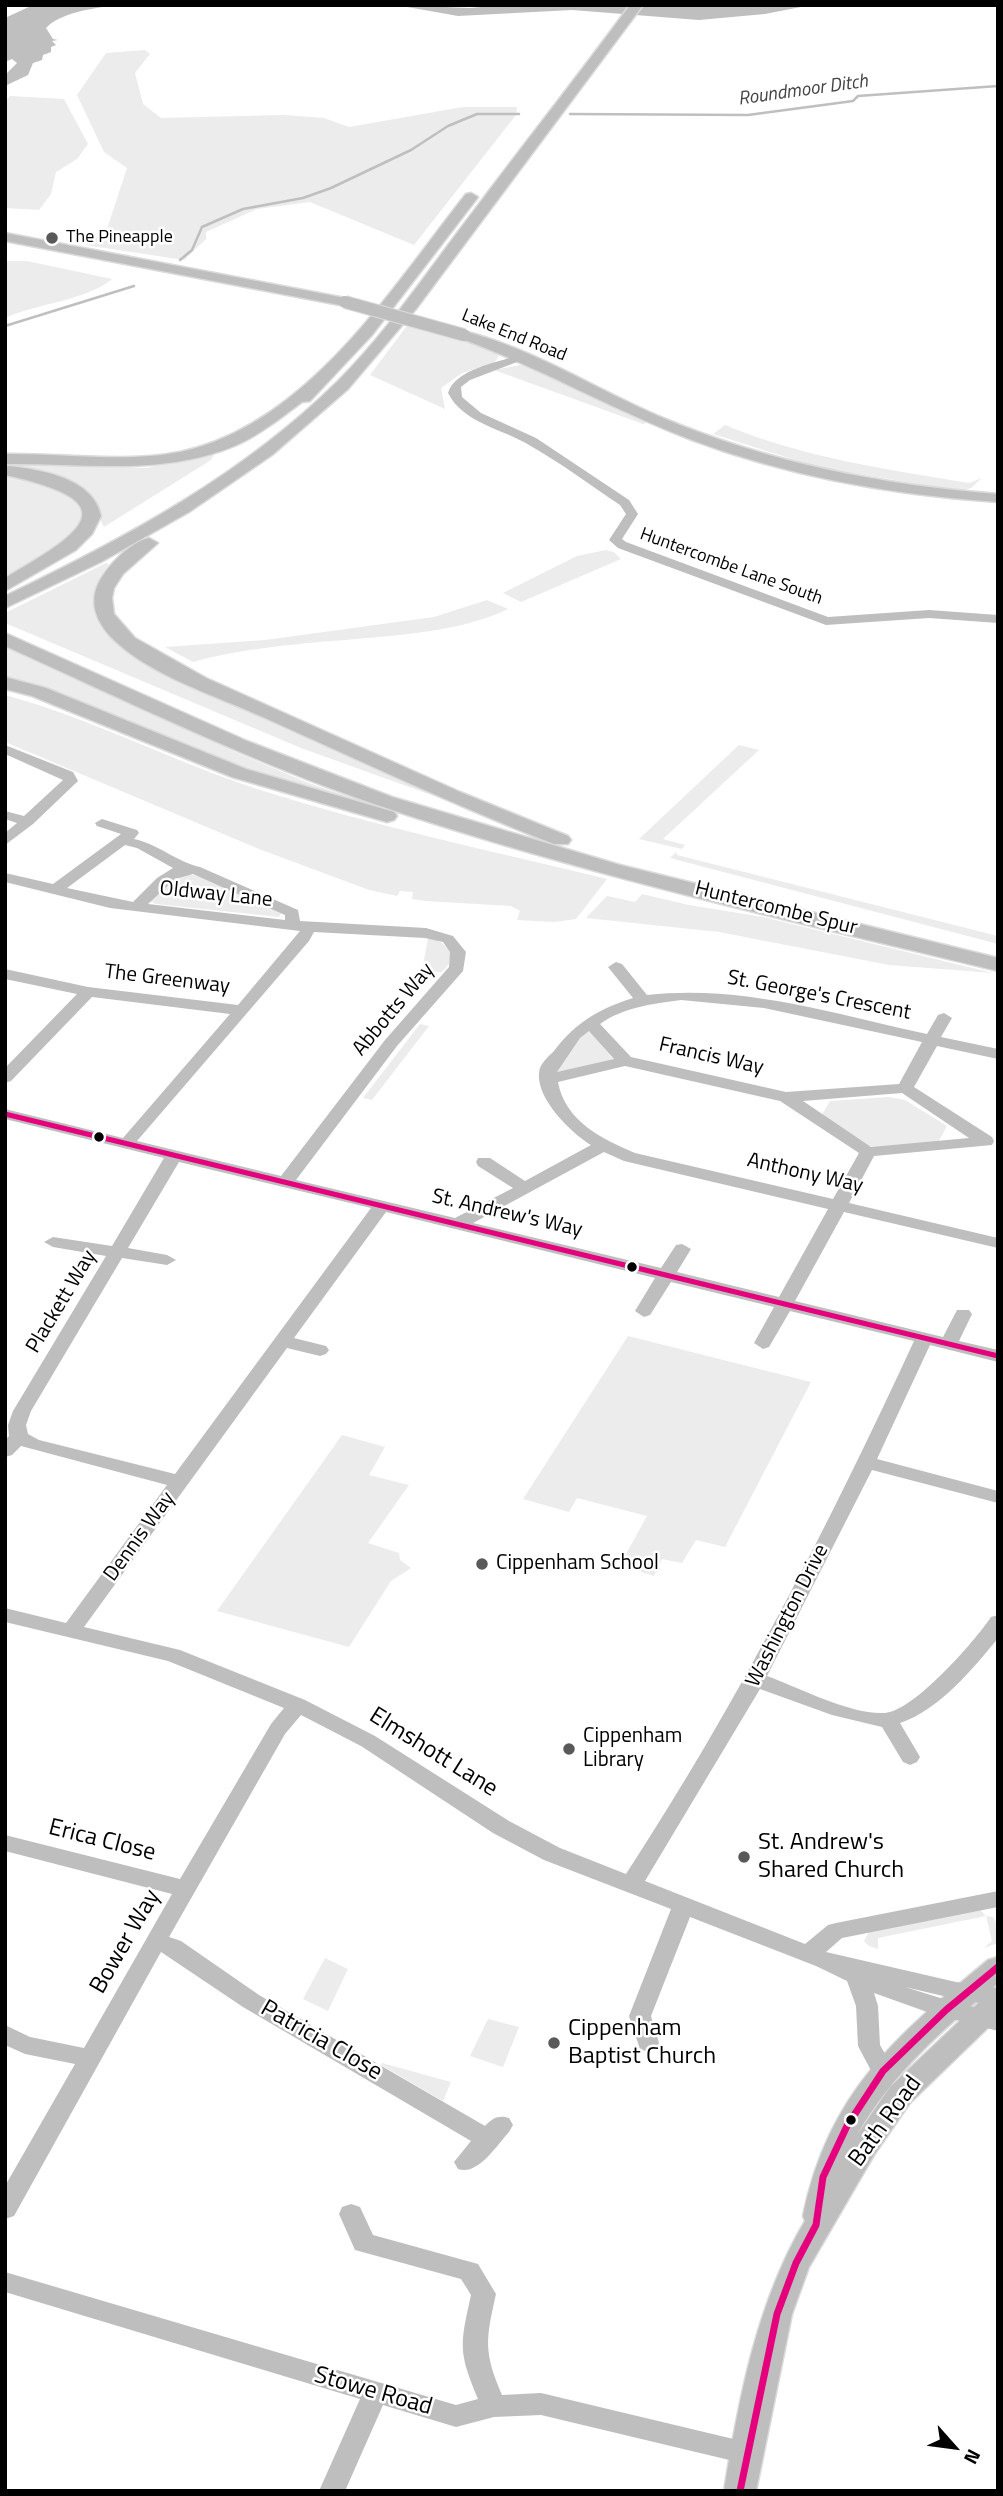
<!DOCTYPE html>
<html>
<head>
<meta charset="utf-8">
<style>
  body { margin:0 }
  #map { position:relative; width:1003px; height:2496px; overflow:hidden; background:#fff; font-family:"Titillium Web",sans-serif }
  canvas { display:block }
  .frame { position:absolute; inset:0; border:7px solid #000; pointer-events:none }
  .north { position:absolute; left:919px; top:2412px; width:70px; height:70px; -webkit-text-stroke:5px #fff; paint-order:stroke; rotate:118deg; font-size:19px; font-weight:700; line-height:28px; text-align:center; color:#000 }
  .north::after { content:''; display:block; margin:auto; width:24px; height:32px; background:#000; clip-path:polygon(50% 0,100% 100%,50% 72%,0 100%) }
</style>
</head>
<body>
<div id="map">
<canvas width="1003" height="2496"></canvas>
<div class="frame"></div>
<div class="north">N</div>
</div>
<script>
const context = document.querySelector('canvas').getContext('2d');
context.lineJoin = 'round';
function paint(path, color) {
  context.fillStyle = color;
  context.fill(path, 'evenodd');
}
function stroke(path, color, width, dash) {
  context.strokeStyle = color;
  context.lineWidth = width;
  context.lineCap = dash ? 'butt' : 'round';
  context.setLineDash(dash || []);
  context.stroke(path);
}
function drawText(font, color, halo, rows, align = 'center') {
  context.font = font + ' "Titillium Web",sans-serif';
  context.lineWidth = 5;
  context.setLineDash([]);
  context.textBaseline = 'middle';
  context.strokeStyle = halo;
  context.fillStyle = color;
  for (const [text, x, y, turn = 0] of rows) {
    context.save();
    context.translate(x, y);
    context.rotate((+turn || 0) * Math.PI / 180);
    context.textAlign = isNaN(turn) ? turn : align;
    if (halo) context.strokeText(text, 0, 0);
    context.fillText(text, 0, 0);
    context.restore();
  }
}
paint(new Path2D(`
  M 145,50 L 150,54 L 135,73 L 143,104 L 161,118 L 284,115 L 324,118 L 349,127 L 463,107 L 517,107 L 516,115 L 414,245 L 310,202 L 257,209 L 206,232 L 206,239 L 184,260 L 85,245 L 106,232 L 127,168 L 104,152 L 77,95 L 106,53 Z
  M 10,96 L 64,99 L 88,144 L 77,159 L 56,172 L 51,194 L 39,210 L 5,208 L 5,102 Z
  M 5,261 L 27,261 L 112,279 C 85,301 38,303 5,318 Z
  M 409,323 L 492,350 L 499,356 L 494,363 L 462,373 L 441,388 L 445,409 L 370,375 Z
  M 520,365 L 533,367 L 650,422 L 643,424 L 494,370 Z
  M 725,425 C 805,458 885,469 969,483 L 982,478 L 971,488 L 960,491 L 817,467 L 713,434 Z
  M 215,452 L 211,460 L 104,527 L 85,491 L 5,468 L 5,464 L 20,463 L 147,468 Z
  M 5,474 L 52,484 L 79,503 C 94,537 30,564 5,576 Z
  M 606,550 L 614,552 L 621,559 L 521,602 L 503,593 L 577,556 Z
  M 106,563 L 109,564 C 76,607 100,630 138,656 L 448,801 L 301,748 L 5,623 L 5,613 Z
  M 487,600 L 508,609 C 475,625 435,631 399,635 C 333,642 256,644 193,662 L 165,647 L 265,640 L 434,617 Z
  M 5,646 L 233,751 L 306,782 L 397,813 L 262,776 L 5,678 Z
  M 5,695 C 93,719 174,762 260,790 C 374,826 491,851 607,879 L 576,919 L 554,922 L 517,920 L 520,911 L 511,906 L 425,901 L 412,899 L 413,892 L 400,891 L 397,896 L 369,890 L 259,849 L 5,742 Z
  M 739,745 L 759,750 L 663,839 L 685,845 L 682,849 L 639,839 Z
  M 676,852 L 677,855 L 998,936 L 998,944 L 670,858 Z
  M 187,874 L 198,876 L 282,912 L 279,917 L 156,904 L 150,901 L 179,876 Z
  M 642,894 L 689,905 L 763,917 L 993,973 L 889,965 L 719,932 L 586,918 L 607,896 L 635,902 Z
  M 431,937 L 442,943 L 451,952 L 449,964 L 442,972 L 422,971 L 428,938 Z
  M 420,1024 L 429,1026 L 372,1100 L 363,1098 Z
  M 584,1029 L 590,1031 L 613,1059 L 557,1075 L 557,1059 Z
  M 888,1097 L 905,1100 L 947,1126 L 937,1144 L 880,1148 L 861,1144 L 821,1116 L 830,1101 Z
  M 628,1336 L 811,1382 L 725,1547 L 696,1540 L 682,1563 L 662,1559 L 654,1576 L 620,1565 L 647,1516 L 577,1498 L 569,1512 L 523,1499 Z
  M 342,1435 L 385,1447 L 369,1475 L 409,1485 L 368,1543 L 399,1553 L 400,1560 L 411,1568 L 391,1581 L 349,1647 L 217,1611 Z
  M 977,1907 L 986,1916 L 993,1917 L 998,1925 L 998,1943 L 984,1948 L 992,1941 L 986,1916 L 878,1938 L 878,1949 L 869,1946 L 864,1941 L 869,1932 Z
  M 325,1958 L 348,1969 L 328,2011 L 303,1999 Z
  M 488,2019 L 519,2027 L 503,2067 L 470,2056 Z
  M 382,2063 L 451,2082 L 443,2101 L 381,2065 Z`), '#ececec');
paint(new Path2D(`
  M 33,5 L 113,5 C 93,9 61,12 46,28 L 53,39 L 58,40 L 52,41 L 56,45 L 51,47 L 51,52 L 43,55 L 42,60 L 33,63 L 28,75 L 5,86 L 5,75 L 17,63 L 12,59 L 5,62 L 5,18 Z
  M 396,5 L 470,8 L 481,7 L 477,5 L 811,5 L 765,14 L 699,20 L 572,10 L 458,16 Z`), '#bfbfbf');
stroke(new Path2D(`
  M 570,114 L 748,115 L 853,101 L 858,96 L 998,86
  M 180,260 L 192,250 L 202,227 L 243,209 L 303,198 L 331,188 L 411,150 L 448,126 L 477,114 L 519,114
  M 5,326 L 134,286`), '#bfbfbf', 2.5);
const major = new Path2D(`
  M 5,233 L 345,298 L 352,302 L 345,306 L 5,241 Z
  M 464,331 C 534,349 597,390 663,418 C 770,463 882,485 998,494 L 998,502 C 894,495 790,477 692,440 C 613,410 539,367 459,338 L 459,332 Z
  M 998,1957 L 998,1983 C 944,2028 892,2073 857,2135 L 890,2087 L 988,1994 L 998,1990 L 998,2018 L 910,2103 L 874,2155 L 809,2267 L 792,2314 L 756,2491 L 724,2491 C 739,2398 757,2302 805,2221 L 803,2216 C 829,2092 895,2037 988,1960 Z`);
const highway = new Path2D(`
  M 630,5 L 643,5 L 416,309 L 348,389 L 272,455 L 189,512 L 101,562 L 5,608 L 5,596 C 124,539 243,475 338,381 C 388,331 427,272 470,216 C 523,145 578,76 630,5 Z
  M 471,193 L 478,197 L 372,335 L 310,401 L 302,402 C 282,417 262,433 239,444 C 165,477 84,463 5,464 L 5,454 C 63,453 124,463 180,452 C 307,425 391,289 466,194 Z
  M 9,466 C 42,470 93,478 101,516 L 92,534 L 76,550 L 5,591 L 5,578 C 84,532 130,502 5,475 L 5,467 Z
  M 149,538 L 158,543 L 123,574 L 114,588 L 112,598 L 114,614 L 135,638 L 206,678 L 460,792 L 568,836 L 571,840 L 568,844 L 554,844 C 456,806 361,761 265,718 C 217,696 147,675 110,636 C 93,617 88,596 104,574 C 114,560 132,542 149,538 Z
  M 5,633 L 247,741 L 392,797 L 620,865 L 998,958 L 998,971 C 791,921 582,874 380,806 C 251,762 129,702 5,646 Z
  M 5,677 L 46,688 L 246,769 L 394,812 L 397,816 L 394,820 L 387,822 L 232,777 L 32,696 L 5,689 Z`);
stroke(major, '#dbdbdb', 3);
stroke(highway, '#dbdbdb', 3);
paint(new Path2D(`
  M 520,355 L 530,357 L 470,380 L 461,387 L 462,397 L 481,413 L 536,438 L 629,500 L 638,514 L 622,539 L 626,542 L 828,617 L 929,610 L 998,615 L 998,623 L 929,618 L 826,625 L 618,548 L 609,540 L 626,514 L 620,505 C 590,485 561,463 529,445 C 503,429 463,423 448,393 C 455,369 499,362 520,355 Z
  M 5,745 L 73,772 L 78,781 L 33,824 L 5,845 L 5,833 L 17,823 L 5,819 L 5,811 L 24,816 L 63,780 L 5,754 Z
  M 102,819 L 137,830 L 139,833 L 134,839 C 158,844 177,862 200,867 L 298,910 L 300,921 L 426,928 L 453,936 L 466,952 L 463,971 L 397,1046 L 296,1180 L 455,1218 L 513,1188 L 478,1166 L 476,1162 L 478,1158 L 490,1158 L 525,1181 L 591,1145 C 570,1132 532,1095 540,1068 C 542,1062 550,1055 554,1051 C 576,1022 599,1009 633,998 L 608,967 L 616,962 L 622,964 L 647,995 C 742,984 835,1014 927,1034 L 938,1015 L 944,1013 L 952,1018 L 941,1037 L 998,1049 L 998,1059 L 937,1046 L 914,1087 L 992,1137 L 994,1141 L 992,1145 L 874,1156 L 849,1203 L 998,1238 L 998,1248 L 844,1212 L 795,1301 L 943,1337 L 957,1310 L 969,1310 L 972,1314 L 959,1341 L 998,1350 L 998,1362 L 930,1345 L 877,1459 L 998,1491 L 998,1503 L 872,1470 L 767,1676 C 800,1688 851,1715 885,1713 C 914,1711 975,1641 991,1617 L 998,1615 L 998,1638 C 973,1669 939,1710 900,1723 L 920,1757 L 917,1762 L 910,1765 L 903,1762 L 882,1727 L 832,1715 L 760,1689 L 645,1881 L 805,1944 L 828,1925 L 836,1923 L 998,1891 L 998,1907 L 842,1938 L 826,1952 L 956,1982 L 998,1988 L 998,2006 L 956,1999 L 905,1987 L 953,2002 L 998,2013 L 998,2031 L 930,2013 L 874,1993 L 878,2006 L 880,2045 L 895,2071 L 891,2078 L 883,2080 L 875,2078 L 858,2046 L 856,2006 L 847,1981 L 816,1966 L 690,1917 L 651,2016 L 659,2043 L 656,2049 L 648,2052 L 640,2049 L 629,2016 L 671,1909 L 544,1860 L 493,1833 L 361,1746 L 301,1715 L 285,1734 L 169,1937 L 181,1941 L 259,1995 L 485,2126 C 493,2118 498,2115 509,2118 L 513,2125 L 509,2132 C 496,2146 478,2176 458,2169 L 454,2162 L 471,2141 L 243,2007 L 161,1952 L 14,2216 L 5,2219 L 5,2186 L 75,2064 L 25,2054 L 5,2045 L 5,2025 L 30,2037 L 84,2048 L 172,1894 L 5,1851 L 5,1835 L 180,1879 L 271,1724 L 284,1708 L 168,1661 L 5,1622 L 5,1608 L 66,1623 L 167,1485 L 21,1446 L 12,1455 L 5,1457 L 5,1440 L 9,1436 L 8,1425 L 13,1411 L 106,1256 L 53,1247 L 44,1242 L 53,1237 L 112,1246 L 164,1158 L 5,1119 L 5,1109 L 123,1138 L 230,1014 L 92,997 L 11,1081 L 5,1083 L 5,1068 L 77,994 L 5,979 L 5,969 L 88,987 L 238,1005 L 300,931 L 110,908 L 5,882 L 5,873 L 53,884 L 121,834 L 97,826 L 95,823 ZM 125,845 L 137,848 L 173,868 L 157,878 L 133,902 L 67,888 ZM 193,874 L 285,915 L 285,920 L 148,904 L 175,879 ZM 314,932 L 425,938 L 443,942 L 450,952 L 449,967 L 385,1040 L 281,1176 L 137,1141 L 309,941 ZM 681,1000 L 764,1008 L 922,1042 L 899,1084 L 786,1092 L 631,1057 L 600,1024 C 624,1007 652,1004 681,1000 ZM 589,1031 L 614,1059 L 557,1072 L 580,1038 ZM 625,1066 L 780,1101 L 859,1153 L 833,1199 L 635,1153 C 602,1139 565,1121 558,1082 ZM 902,1093 L 969,1138 L 871,1147 L 803,1101 ZM 604,1152 L 624,1161 L 828,1209 L 779,1297 L 677,1272 L 691,1249 L 682,1244 L 676,1245 L 661,1268 L 473,1223 ZM 179,1162 L 371,1208 L 175,1474 L 39,1440 L 28,1434 L 26,1425 L 31,1411 L 122,1258 L 167,1265 L 176,1260 L 167,1255 L 128,1248 ZM 386,1212 L 655,1278 L 635,1311 L 644,1317 L 650,1315 L 671,1282 L 774,1307 L 754,1343 L 763,1349 L 769,1347 L 790,1311 L 914,1341 C 829,1525 737,1704 626,1874 L 560,1848 L 509,1821 L 375,1736 L 305,1700 L 180,1650 L 84,1627 L 287,1348 L 320,1356 L 326,1354 L 329,1350 L 326,1346 L 294,1338 Z
  M 351,2204 L 360,2207 L 373,2235 L 478,2264 L 496,2294 C 486,2339 483,2351 502,2395 L 541,2393 L 746,2442 L 755,2445 L 759,2453 L 755,2461 L 746,2464 L 541,2415 L 494,2417 L 456,2427 L 383,2405 L 345,2491 L 319,2491 L 360,2399 L 5,2292 L 5,2272 L 456,2405 L 478,2399 C 458,2351 460,2345 471,2295 L 461,2279 L 355,2250 L 339,2214 L 342,2207 Z`), '#bebebe');
paint(major, '#bebebe');
paint(highway, '#bebebe');
const majorBridge = new Path2D(`
  M 345,302 L 464,335`);
stroke(majorBridge, '#dbdbdb', 14, []);
stroke(majorBridge, '#bebebe', 12);
stroke(new Path2D(`
  M 5,1114 L 998,1356`), '#e5007d', 5);
stroke(new Path2D(`
  M 740,2491 L 777,2314 L 796,2263 L 816,2225 L 823,2177 L 847,2126 L 883,2071 L 946,2010 L 998,1967`), '#e5007d', 7);
for (const [x, y, r, color] of [
  [52,238,7,"#595959"],
  [99,1137,6,"#000"],
  [632,1267,6,"#000"],
  [482,1564,7,"#595959"],
  [569,1749,7,"#595959"],
  [744,1857,7,"#595959"],
  [554,2043,7,"#595959"],
  [851,2120,6,"#000"]
]) {
  const dot = new Path2D();
  dot.arc(x, y, r, 0, 2 * Math.PI);
  context.fillStyle = color;
  context.fill(dot);
  stroke(dot, '#fff', 2.5);
}
drawText('18px', '#000', '#fff', [
  ["The Pineapple",66,238]
], 'left');
drawText('18px', '#000', '#fff', [
  ["Lake End Road",514,336,22],
  ["Huntercombe Lane South",731,567,20]
]);
drawText('italic 19px', '#444', '#fff', [
  ["Roundmoor Ditch",803,91,-8]
]);
drawText('21px', '#000', '#fff', [
  ["Oldway Lane",216,895,6],
  ["Huntercombe Spur",776,909,14],
  ["The Greenway",167,980,7],
  ["St. George's Crescent",819,996,11],
  ["Abbotts Way",394,1010,-50],
  ["Francis Way",711,1057,13],
  ["Anthony Way",805,1174,13],
  ["St. Andrew's Way",507,1214,13],
  ["Plackett Way",62,1302,-59],
  ["Dennis Way",140,1537,-54],
  ["Washington Drive",788,1616,-63]
]);
drawText('21px', '#000', '#fff', [
  ["Cippenham School",496,1564],
  ["Cippenham",583,1737],
  ["Library",583,1761]
], 'left');
drawText('24px', '#000', '#fff', [
  ["Elmshott Lane",433,1753,32],
  ["Erica Close",102,1841,14],
  ["Bower Way",126,1942,-60],
  ["Patricia Close",321,2041,30],
  ["Bath Road",886,2122,-54],
  ["Stowe Road",373,2392,16]
]);
drawText('24px', '#000', '#fff', [
  ["St. Andrew's",758,1843],
  ["Shared Church",758,1871],
  ["Cippenham",568,2029],
  ["Baptist Church",568,2057]
], 'left');
</script>
</body>
</html>
